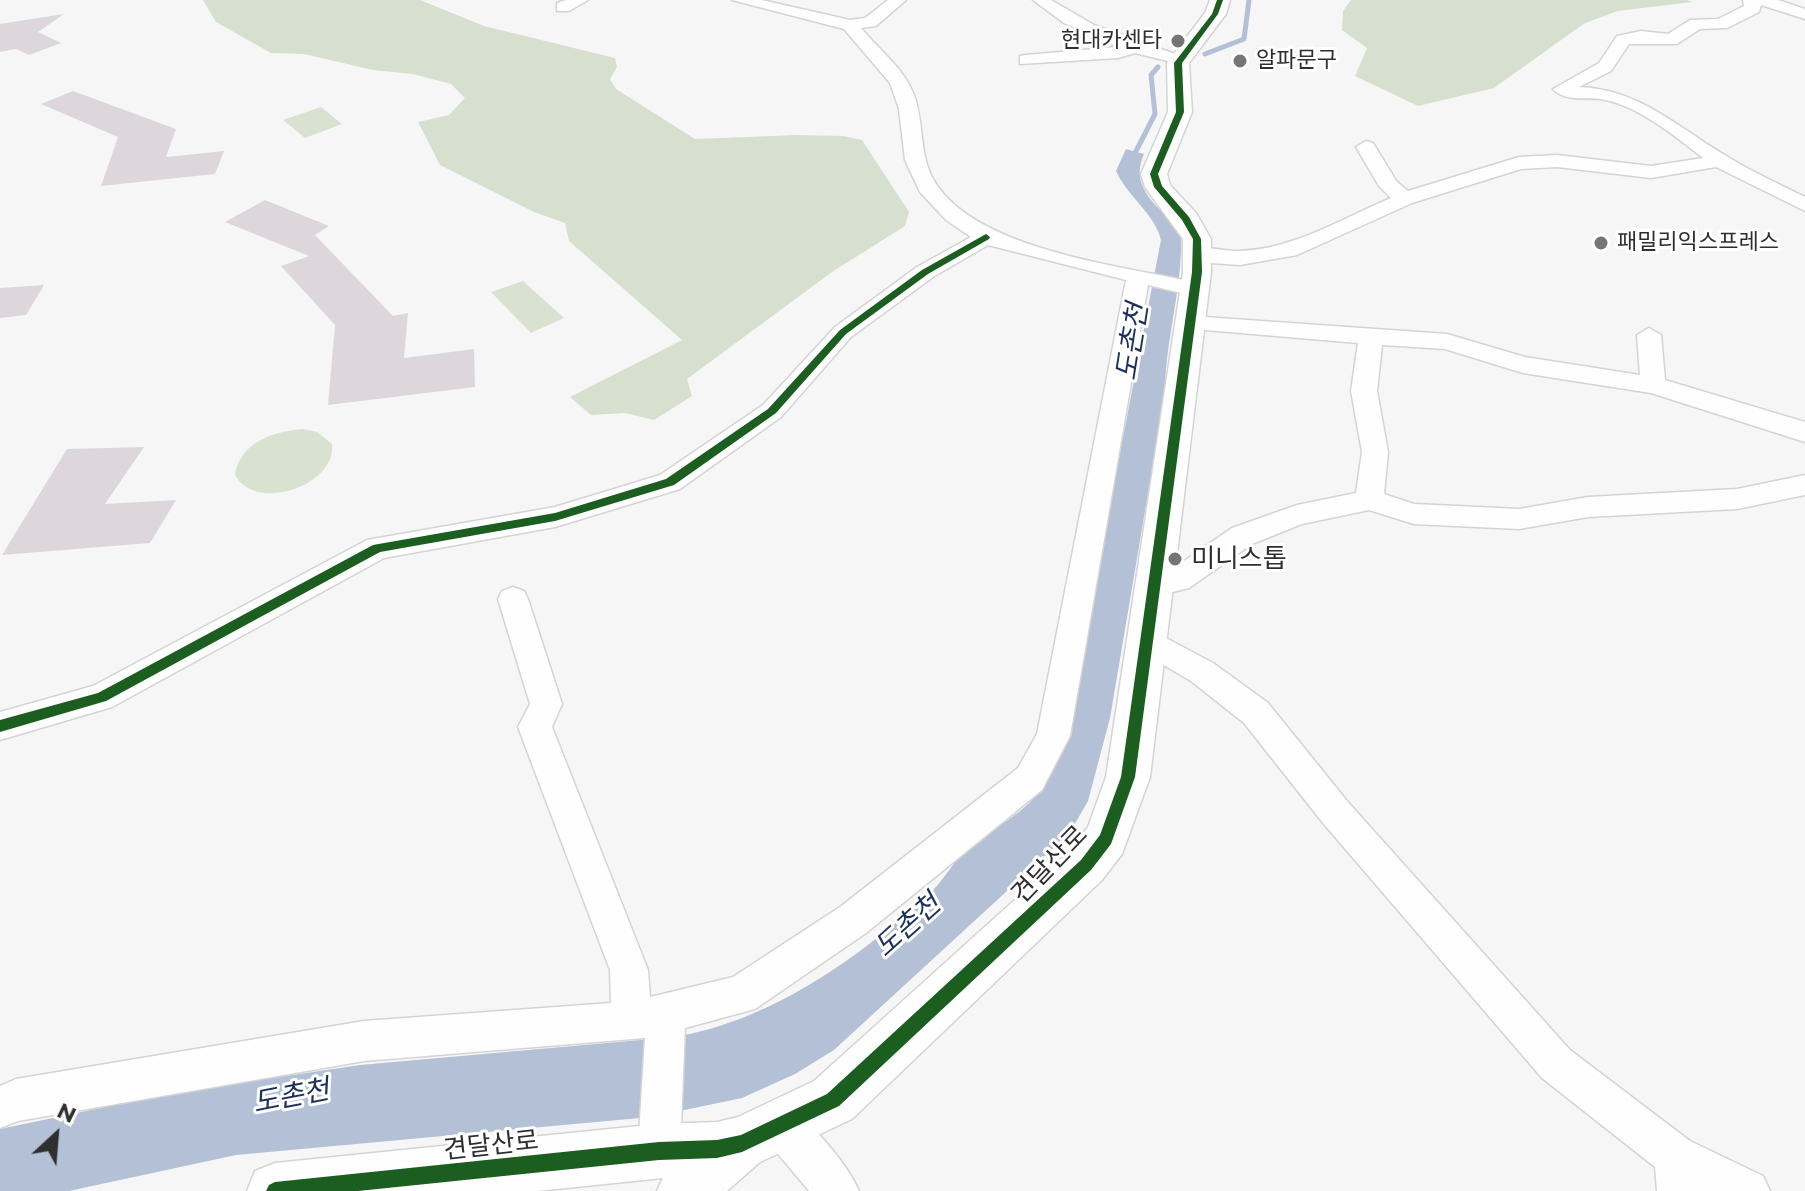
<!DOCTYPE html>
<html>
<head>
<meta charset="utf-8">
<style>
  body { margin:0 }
  #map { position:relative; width:1805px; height:1191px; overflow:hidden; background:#f6f6f7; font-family:Montserrat,sans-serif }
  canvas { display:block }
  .north { position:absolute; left:16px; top:1095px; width:80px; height:80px; -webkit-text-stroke:6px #fff; paint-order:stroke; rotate:26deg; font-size:22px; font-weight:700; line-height:32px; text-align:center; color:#2f2f30 }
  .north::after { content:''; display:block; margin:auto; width:28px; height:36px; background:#2f2f30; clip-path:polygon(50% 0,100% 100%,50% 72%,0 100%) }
</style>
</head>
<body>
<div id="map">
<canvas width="1805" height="1191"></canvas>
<div class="north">N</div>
</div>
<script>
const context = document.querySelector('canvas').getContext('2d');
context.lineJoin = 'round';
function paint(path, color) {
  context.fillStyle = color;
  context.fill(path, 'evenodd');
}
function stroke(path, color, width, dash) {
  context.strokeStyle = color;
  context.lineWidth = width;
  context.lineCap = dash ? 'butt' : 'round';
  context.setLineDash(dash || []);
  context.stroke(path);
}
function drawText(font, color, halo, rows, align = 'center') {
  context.font = font + ' Montserrat,"Noto Sans KR",sans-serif';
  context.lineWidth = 6;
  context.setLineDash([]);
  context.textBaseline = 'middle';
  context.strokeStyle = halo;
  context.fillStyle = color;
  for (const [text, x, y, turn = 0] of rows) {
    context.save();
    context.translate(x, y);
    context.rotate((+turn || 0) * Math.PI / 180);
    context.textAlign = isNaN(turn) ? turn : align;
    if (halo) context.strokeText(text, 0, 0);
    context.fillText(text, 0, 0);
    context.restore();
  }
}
paint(new Path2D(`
  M 321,107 L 342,124 L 305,138 L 283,120 Z
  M 523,281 L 564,318 L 531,333 L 491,292 Z
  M 303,429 L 317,432 L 332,444 C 337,486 255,513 235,475 C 240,442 274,431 303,429 Z`), '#d9e2d0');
paint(new Path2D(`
  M 203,0 L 420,0 L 484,26 L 615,58 L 617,67 L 610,79 L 616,89 L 695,139 L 797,135 L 843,136 L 862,140 L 909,212 L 905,226 L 832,272 L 687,379 L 692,396 L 654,420 L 625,413 L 591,415 L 570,397 L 682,340 L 569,241 L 565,223 L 534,212 L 440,165 L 418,122 L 449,115 L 465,98 L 451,84 L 413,74 L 373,70 L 304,54 L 271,53 L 216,22 Z
  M 1351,0 L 1687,0 L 1692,2 L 1618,11 L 1585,23 L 1494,88 L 1418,106 L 1355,76 L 1367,48 L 1342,30 L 1343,11 Z`), '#d7e0ce');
paint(new Path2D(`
  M 1126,149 L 1144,154 C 1128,190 1161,206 1181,234 C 1183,288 1165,340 1165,393 L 1110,718 L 1088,801 L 1069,834 L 834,1050 L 795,1074 L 742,1098 L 651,1117 L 236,1155 L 69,1191 L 0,1191 L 0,1129 L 177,1092 L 360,1065 L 674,1037 C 771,1021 859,958 931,892 C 944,880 953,862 966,850 C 988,830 1020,817 1038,793 C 1050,778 1057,757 1065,739 L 1161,240 C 1155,214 1127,196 1116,171 Z`), '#b4c0d6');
stroke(new Path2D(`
  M 1205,54 L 1244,39 L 1249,0
  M 1132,159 L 1155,114 L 1151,75 L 1158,67`), '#b4c0d6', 5);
paint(new Path2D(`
  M 64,14 L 38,32 L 61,43 L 29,55 L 16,49 L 0,52 L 0,24 Z
  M 73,91 L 176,129 L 166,157 L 224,151 L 215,174 L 101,186 L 118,137 L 41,104 Z
  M 265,200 L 329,226 L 315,235 L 393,316 L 408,313 L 404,358 L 474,349 L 475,387 L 328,405 L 335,325 L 281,266 L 309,256 L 225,222 Z
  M 44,285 L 26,315 L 0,318 L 0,288 Z
  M 144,447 L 105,504 L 176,500 L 150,543 L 2,555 L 67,449 Z`), '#ddd7dc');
const minor = new Path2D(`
  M 566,0 L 588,0 L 569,11 L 557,11 L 557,3 Z
  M 732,0 L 762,0 L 850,20 L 865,18 L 888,0 L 906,0 L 876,26 L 861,28 C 879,50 904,68 914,95 C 924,122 919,151 932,177 C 970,251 1127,266 1202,284 L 1205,289 L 1194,296 L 1148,285 L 1070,736 L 1042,790 L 866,933 L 755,1009 L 685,1028 L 680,1151 L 674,1166 L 659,1172 L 644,1166 L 638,1151 L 645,1038 L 364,1061 L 18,1121 L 0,1128 L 0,1086 L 16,1079 L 364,1021 L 611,1003 L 610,970 L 518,727 L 530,704 L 498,599 L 502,591 L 513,587 L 524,591 L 528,599 L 562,704 L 552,727 L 648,970 L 650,997 L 733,977 L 840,907 L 1018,768 L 1037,734 L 1126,280 L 988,245 L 933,277 L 851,337 L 781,417 L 680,489 L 555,527 L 384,558 L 112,707 L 0,740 L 0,712 L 93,686 L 367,540 L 555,507 L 660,475 L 763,405 L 835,327 L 917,267 L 971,237 L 946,220 L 920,192 L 905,160 L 899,109 L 890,83 L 844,29 Z
  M 1033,0 L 1051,0 L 1094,25 L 1189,59 L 1180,64 L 1135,53 L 1118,58 L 1020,64 L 1020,56 L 1026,55 L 1118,47 L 1064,23 Z
  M 1743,0 L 1778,0 L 1805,9 L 1805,19 L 1761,5 L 1759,12 L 1727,28 L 1700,29 L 1677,44 L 1629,44 L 1611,71 L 1579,87 C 1640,89 1678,128 1728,157 C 1752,172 1779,184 1805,197 L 1805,211 L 1716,167 L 1651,178 L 1557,167 L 1521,169 L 1412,203 L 1297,255 L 1240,265 L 1197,262 L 1186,255 C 1196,242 1224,252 1239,251 C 1292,250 1343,218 1391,198 L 1379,186 L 1356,147 L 1366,141 L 1373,143 L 1397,182 L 1408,191 L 1519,157 L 1557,155 L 1651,166 L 1703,158 C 1675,136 1636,104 1600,99 C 1584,97 1565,102 1553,89 L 1599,63 L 1617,36 L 1641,31 L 1668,34 L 1690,20 L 1718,19 L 1744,6 Z
  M 1190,316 L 1447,334 L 1525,357 L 1640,375 L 1637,335 L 1649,328 L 1661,335 L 1665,380 L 1805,422 L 1805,442 L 1651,393 L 1523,373 L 1445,349 L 1382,345 L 1377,391 L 1388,452 L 1384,494 L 1414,504 L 1519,509 L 1588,497 L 1737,489 L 1805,475 L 1805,495 L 1737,509 L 1588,517 L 1519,529 L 1414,524 L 1369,510 L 1302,524 L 1252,544 L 1189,588 L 1156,596 L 1145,593 L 1141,585 L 1145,577 L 1171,570 L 1232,528 L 1297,505 L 1356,493 L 1362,452 L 1351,391 L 1358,343 L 1182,328 L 1178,323 L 1182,318 Z
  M 1149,629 L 1213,663 L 1268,703 L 1347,801 L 1570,1050 L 1690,1141 L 1763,1176 L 1770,1191 L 1657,1191 L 1655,1167 L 1542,1078 L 1323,823 L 1244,723 L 1191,681 L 1138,650 L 1133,641 L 1138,632 Z
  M 783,1106 C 809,1117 848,1165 859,1191 L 809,1191 L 768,1142 L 762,1127 L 768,1112 Z`);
const tertiary = new Path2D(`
  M 1210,0 L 1230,0 L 1226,14 L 1189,63 L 1192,112 L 1167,174 L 1170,185 L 1196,213 L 1211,239 L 1211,272 L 1150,777 L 1122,854 L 1102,880 L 852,1119 L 760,1162 L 727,1191 L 657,1191 L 663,1178 L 537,1191 L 247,1191 L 255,1171 L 275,1163 L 659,1124 L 717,1122 L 738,1117 L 814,1081 L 1070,850 L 1088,827 L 1106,777 L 1183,272 L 1183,239 L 1145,187 L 1141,174 L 1168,112 L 1167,63 L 1205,13 Z`);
stroke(minor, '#d4d4d4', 3);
stroke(tertiary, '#d4d4d4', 3);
paint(minor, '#fefefe');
paint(tertiary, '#fefefe');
paint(new Path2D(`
  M 1217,0 L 1223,0 L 1218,14 L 1182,63 L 1184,112 L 1158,174 L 1162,186 L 1189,217 L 1201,239 L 1202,272 L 1135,777 L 1111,844 L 1091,870 L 839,1106 L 742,1152 L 717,1158 L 659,1160 L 358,1191 L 266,1191 L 269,1185 L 275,1182 L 659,1142 L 717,1140 L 741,1135 L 827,1094 L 1081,860 L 1100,835 L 1121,777 L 1192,272 L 1193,239 L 1182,220 L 1154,187 L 1150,174 L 1176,112 L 1174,63 L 1212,14 Z
  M 986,234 L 990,237 L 989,239 L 928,274 L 846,334 L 776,413 L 674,485 L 555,521 L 380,552 L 106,701 L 0,732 L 0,720 L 98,693 L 373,545 L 555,513 L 666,479 L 768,409 L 840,330 L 922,270 Z`), '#1b5e20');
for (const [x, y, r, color] of [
  [1178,41,8,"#757576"],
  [1240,61,8,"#757576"],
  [1601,243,8,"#757576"],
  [1175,559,8,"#757576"]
]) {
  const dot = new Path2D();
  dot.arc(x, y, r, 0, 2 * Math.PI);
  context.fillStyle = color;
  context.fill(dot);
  stroke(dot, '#fff', 3);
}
drawText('22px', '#2f2f30', '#fff', [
  ["현대카센타",1162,41,"right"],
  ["알파문구",1256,61],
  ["패밀리익스프레스",1617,243]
], 'left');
drawText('26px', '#2f2f30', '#fff', [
  ["미니스톱",1191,559]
], 'left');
drawText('26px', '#2f2f30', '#fff', [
  ["견달산로",1050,865,-46],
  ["견달산로",491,1146,-6]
]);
drawText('italic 28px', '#1b315a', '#fff', [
  ["도촌천",1133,342,-81],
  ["도촌천",908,926,-42],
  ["도촌천",291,1097,-11]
]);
</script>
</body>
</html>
